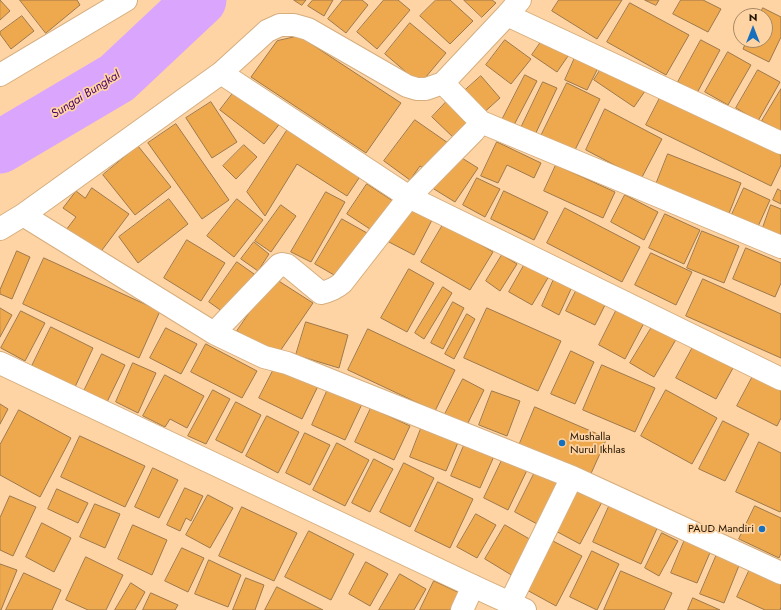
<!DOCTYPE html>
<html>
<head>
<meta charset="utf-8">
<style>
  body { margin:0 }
  #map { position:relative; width:781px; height:610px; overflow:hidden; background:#fed4a4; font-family:Jost,sans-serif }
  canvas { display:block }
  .north { position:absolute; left:733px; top:8px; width:40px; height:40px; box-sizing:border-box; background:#fed4a4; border:1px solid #a68864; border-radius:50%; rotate:0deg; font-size:11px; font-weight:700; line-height:16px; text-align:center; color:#231503 }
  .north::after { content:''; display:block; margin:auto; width:14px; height:18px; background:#1770bd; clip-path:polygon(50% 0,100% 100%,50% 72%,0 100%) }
</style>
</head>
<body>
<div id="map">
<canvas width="781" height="610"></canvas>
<div class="north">N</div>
</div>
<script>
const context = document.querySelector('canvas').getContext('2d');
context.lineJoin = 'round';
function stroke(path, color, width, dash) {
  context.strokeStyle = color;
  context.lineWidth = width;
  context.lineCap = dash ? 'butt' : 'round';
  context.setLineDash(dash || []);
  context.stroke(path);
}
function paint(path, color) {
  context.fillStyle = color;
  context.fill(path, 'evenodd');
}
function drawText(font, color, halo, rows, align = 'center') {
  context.font = font + ' Jost,sans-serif';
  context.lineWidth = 3.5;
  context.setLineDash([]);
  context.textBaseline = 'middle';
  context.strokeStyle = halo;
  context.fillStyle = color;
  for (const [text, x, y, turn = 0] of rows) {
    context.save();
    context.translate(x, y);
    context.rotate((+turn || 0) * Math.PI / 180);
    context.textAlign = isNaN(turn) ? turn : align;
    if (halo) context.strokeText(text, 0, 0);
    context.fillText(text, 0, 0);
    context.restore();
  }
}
stroke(new Path2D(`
  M 0,147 L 117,78 L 200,0`), '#daa5fd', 53);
const building = new Path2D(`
  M 0,0 L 10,11 L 0,20 Z
  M 20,0 L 77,0 L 80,5 L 46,33 Z
  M 294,0 L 306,0 L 302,5 Z
  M 313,0 L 333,0 L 324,16 L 308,6 Z
  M 343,0 L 362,0 L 368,5 L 346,33 L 328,19 Z
  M 384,0 L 398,0 L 410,10 L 377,49 L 357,32 Z
  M 436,0 L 450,0 L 473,21 L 450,44 L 420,16 Z
  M 464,0 L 492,0 L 496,3 L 482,17 Z
  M 559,0 L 622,0 L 597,39 L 552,11 Z
  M 645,0 L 659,0 L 656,5 Z
  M 681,0 L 703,0 L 721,9 L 708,32 L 673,14 Z
  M 630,3 L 689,35 L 666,75 L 607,42 Z
  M 763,8 L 781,17 L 781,37 L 769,62 L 743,49 L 747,40 L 765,40 L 765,16 L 759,16 Z
  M 22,16 L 34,31 L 11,49 L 0,34 L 0,32 Z
  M 410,23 L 446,53 L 420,84 L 385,54 Z
  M 299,36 L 401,103 L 366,153 L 251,77 L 277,41 Z
  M 543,39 L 568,56 L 557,72 L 532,55 Z
  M 505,40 L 531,59 L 511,84 L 486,65 Z
  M 701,40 L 720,50 L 697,93 L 678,82 Z
  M 728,52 L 751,65 L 728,105 L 705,92 Z
  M 577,53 L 600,64 L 587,90 L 565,80 Z
  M 604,64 L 645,91 L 634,107 L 594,80 Z
  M 758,70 L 780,82 L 758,121 L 736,108 Z
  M 525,75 L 537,81 L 514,125 L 502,120 Z
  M 481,76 L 500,98 L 480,116 L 461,94 Z
  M 543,82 L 557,88 L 534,137 L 520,130 Z
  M 567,83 L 600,99 L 574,152 L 541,136 Z
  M 237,88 L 281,122 L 264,144 L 220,110 Z
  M 781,89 L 781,132 L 762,121 Z
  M 661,96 L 781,155 L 781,165 L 771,186 L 646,125 Z
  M 450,98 L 475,122 L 457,141 L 432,117 Z
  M 211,102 L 237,142 L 212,158 L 186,118 Z
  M 605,109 L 662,139 L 641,179 L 586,150 Z
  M 415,120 L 448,143 L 428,171 L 420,166 L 410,180 L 384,161 Z
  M 176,124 L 229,200 L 202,219 L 148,143 Z
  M 288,129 L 361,175 L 347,196 L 297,164 L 265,216 L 247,192 Z
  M 497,142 L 541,163 L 534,178 L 507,165 L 498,183 L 481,176 Z
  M 244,145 L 257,157 L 236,179 L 223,166 Z
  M 138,146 L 171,187 L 135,215 L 103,175 Z
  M 668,154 L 741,183 L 728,216 L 655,187 Z
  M 457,155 L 478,168 L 455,202 L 434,189 Z
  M 556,165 L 615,192 L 603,218 L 544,191 Z
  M 477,178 L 500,189 L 485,217 L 463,205 Z
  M 367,184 L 393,201 L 373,231 L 347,214 Z
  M 92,188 L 129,214 L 99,254 L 66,230 L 76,217 L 63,208 L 76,191 L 85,198 Z
  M 744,188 L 770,200 L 755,233 L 729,221 Z
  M 778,189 L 781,191 L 781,204 L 773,200 Z
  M 504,191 L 548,212 L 534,240 L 491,219 Z
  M 326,192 L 345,202 L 311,262 L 291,252 Z
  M 625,195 L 658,212 L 644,240 L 611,222 Z
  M 169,199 L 188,224 L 138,263 L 119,237 Z
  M 237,199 L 263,220 L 234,257 L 207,236 Z
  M 281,205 L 296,216 L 271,252 L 255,241 Z
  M 771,205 L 781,209 L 781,244 L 760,236 Z
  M 407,207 L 432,220 L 414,255 L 389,242 Z
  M 565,208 L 640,247 L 622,282 L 547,243 Z
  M 665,214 L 700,230 L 684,264 L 649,248 Z
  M 342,219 L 367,233 L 341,279 L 315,264 Z
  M 444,223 L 493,252 L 470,290 L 421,262 Z
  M 702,231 L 739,246 L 724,283 L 687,268 Z
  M 187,240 L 225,263 L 201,301 L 164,278 Z
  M 254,242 L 269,254 L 258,271 L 241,259 Z
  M 746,248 L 781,263 L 781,283 L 775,297 L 733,279 Z
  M 17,251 L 30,257 L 12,299 L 0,294 L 0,290 Z
  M 651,253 L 692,272 L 676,305 L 635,285 Z
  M 502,255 L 517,264 L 500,291 L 486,281 Z
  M 44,258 L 160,311 L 139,358 L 23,304 Z
  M 237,262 L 254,274 L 226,314 L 209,302 Z
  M 526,262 L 549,276 L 532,305 L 509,292 Z
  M 409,269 L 434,283 L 407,332 L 381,318 Z
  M 274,278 L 313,303 L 276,357 L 237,331 Z
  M 554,279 L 572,287 L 559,315 L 542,306 Z
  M 703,279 L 781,314 L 781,358 L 686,316 Z
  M 443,287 L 452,293 L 424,339 L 415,333 Z
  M 578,287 L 607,301 L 595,325 L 566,311 Z
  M 453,302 L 464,308 L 443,349 L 431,343 Z
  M 618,307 L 645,321 L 625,359 L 599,345 Z
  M 0,308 L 12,315 L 0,337 Z
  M 487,308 L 561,341 L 538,391 L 464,358 Z
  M 21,311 L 45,323 L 25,361 L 1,348 Z
  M 467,314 L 475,319 L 454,359 L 445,354 Z
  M 306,322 L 348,335 L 339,368 L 296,355 Z
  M 655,322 L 678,336 L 654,377 L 630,363 Z
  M 51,327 L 93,348 L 75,387 L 32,366 Z
  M 166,328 L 197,344 L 181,374 L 150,358 Z
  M 368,329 L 455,370 L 435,411 L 348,370 Z
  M 206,344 L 257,371 L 242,398 L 191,372 Z
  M 693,347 L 733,368 L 716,399 L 676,378 Z
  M 571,351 L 594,362 L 575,404 L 551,394 Z
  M 102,354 L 125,365 L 107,402 L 84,391 Z
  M 133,363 L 156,373 L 138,413 L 116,402 Z
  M 276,365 L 318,386 L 302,419 L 259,398 Z
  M 602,365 L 655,388 L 635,432 L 583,410 Z
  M 165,375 L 204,396 L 187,428 L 170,419 L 165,427 L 143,416 Z
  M 753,376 L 781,390 L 781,418 L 777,426 L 737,406 Z
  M 463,379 L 484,390 L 465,429 L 443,418 Z
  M 328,389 L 362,404 L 345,440 L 312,425 Z
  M 213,390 L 230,399 L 206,444 L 188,436 Z
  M 666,390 L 717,418 L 692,464 L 641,436 Z
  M 492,391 L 520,401 L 507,436 L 479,425 Z
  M 236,402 L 261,415 L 242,453 L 216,440 Z
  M 0,404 L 8,409 L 0,424 Z
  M 535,407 L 607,438 L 589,478 L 518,448 Z
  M 371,408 L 410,426 L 394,460 L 355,442 Z
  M 19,410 L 71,438 L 40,497 L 0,475 L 0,445 Z
  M 267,416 L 299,432 L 278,473 L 246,456 Z
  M 723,421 L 749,434 L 725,481 L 699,469 Z
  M 422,426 L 459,440 L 446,471 L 410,457 Z
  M 305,433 L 330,445 L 310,485 L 286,473 Z
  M 80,436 L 145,466 L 125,507 L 61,477 Z
  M 466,441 L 495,454 L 480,488 L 451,476 Z
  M 759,442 L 781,453 L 781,510 L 780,512 L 736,492 Z
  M 337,443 L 369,460 L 345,506 L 313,490 Z
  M 504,456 L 528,468 L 508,510 L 484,498 Z
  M 374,459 L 393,469 L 370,512 L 352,503 Z
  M 404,463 L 434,478 L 410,527 L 380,512 Z
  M 153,468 L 178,480 L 159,518 L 135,507 Z
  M 536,470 L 561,483 L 539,525 L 515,512 Z
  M 438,482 L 473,499 L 450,548 L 415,531 Z
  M 576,486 L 603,500 L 580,544 L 552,529 Z
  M 185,488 L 203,496 L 191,521 L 186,518 L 180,531 L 167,525 Z
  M 57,489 L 88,503 L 78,523 L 48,509 Z
  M 208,495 L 233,508 L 210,548 L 186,535 Z
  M 10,496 L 36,507 L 13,556 L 0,550 L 0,518 Z
  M 611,502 L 659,524 L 641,564 L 593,542 Z
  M 95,504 L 120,514 L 105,548 L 80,537 Z
  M 755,506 L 781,518 L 781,553 L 779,558 L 739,539 Z
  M 242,507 L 297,533 L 274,581 L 219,556 Z
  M 476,514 L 496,525 L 477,558 L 457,547 Z
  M 42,523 L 71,538 L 54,572 L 26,557 Z
  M 133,525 L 167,540 L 152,575 L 118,559 Z
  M 505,525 L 533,541 L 513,576 L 485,559 Z
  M 309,531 L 354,554 L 331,600 L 285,577 Z
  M 662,533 L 678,541 L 659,576 L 645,568 Z
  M 686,537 L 712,548 L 697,583 L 671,573 Z
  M 551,540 L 582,556 L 556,606 L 525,589 Z
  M 182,548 L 204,558 L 188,592 L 165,581 Z
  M 592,551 L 619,564 L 597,610 L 570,597 Z
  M 717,554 L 740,563 L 724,603 L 700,594 Z
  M 86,557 L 123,575 L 106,610 L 88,610 L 66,600 Z
  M 209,560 L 241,575 L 228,607 L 195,594 Z
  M 366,562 L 388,574 L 370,606 L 349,594 Z
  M 0,564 L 17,570 L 1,610 L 0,610 Z
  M 750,569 L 781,583 L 781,607 L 780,610 L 765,610 L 737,597 Z
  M 621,571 L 672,593 L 664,610 L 604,610 Z
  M 24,573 L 61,590 L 52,610 L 6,610 Z
  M 400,574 L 426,589 L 414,610 L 379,610 Z
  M 246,578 L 264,585 L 255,610 L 233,610 Z
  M 434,581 L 464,595 L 457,610 L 420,610 Z
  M 131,583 L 145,592 L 135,610 L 115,610 Z
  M 277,587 L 323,610 L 265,610 Z
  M 151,593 L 178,605 L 175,610 L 143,610 Z
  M 693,598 L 720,610 L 688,610 Z`);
paint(building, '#eea94f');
stroke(building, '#9e784a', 1);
const minor = new Path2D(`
  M 507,15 L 781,143
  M 221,73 L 409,197 L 781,379
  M 443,83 L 481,122 L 781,247
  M 23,215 L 214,333 L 264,357 L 287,363 L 572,477 L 781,573
  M 0,229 L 23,215 L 221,73 L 267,31 L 280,25 L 294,25 L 308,29 L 407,86 L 417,89 L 426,89 L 443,83 L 507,15 L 520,0
  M 214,333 L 279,265 L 282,264 L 287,265 L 321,293 C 330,291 335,289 342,283 L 409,197 L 474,131 L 481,122
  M 510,603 L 572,477
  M 462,610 L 473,586`);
const tertiary = new Path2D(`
  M 0,363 L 473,586 L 525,610`);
const secondary = new Path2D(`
  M 0,75 L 126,0`);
stroke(minor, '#d6ae7e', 24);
stroke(tertiary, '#d6ae7e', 24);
stroke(secondary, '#d6ae7e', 24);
stroke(minor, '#fff', 22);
stroke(tertiary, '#fff', 22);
stroke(secondary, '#fff', 22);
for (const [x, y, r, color] of [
  [562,443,4,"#1770bd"],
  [762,529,4,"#1770bd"]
]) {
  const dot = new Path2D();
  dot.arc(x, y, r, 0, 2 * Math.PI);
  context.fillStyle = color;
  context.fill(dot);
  stroke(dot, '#fed4a4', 1.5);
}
drawText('11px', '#231503', '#fed4a4', [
  ["Mushalla",570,437],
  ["Nurul Ikhlas",570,450],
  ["PAUD Mandiri",754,529,"right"]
], 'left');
drawText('italic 12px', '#4b006c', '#fed4a4', [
  ["Sungai Bungkal",86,95,-32]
]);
</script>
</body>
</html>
